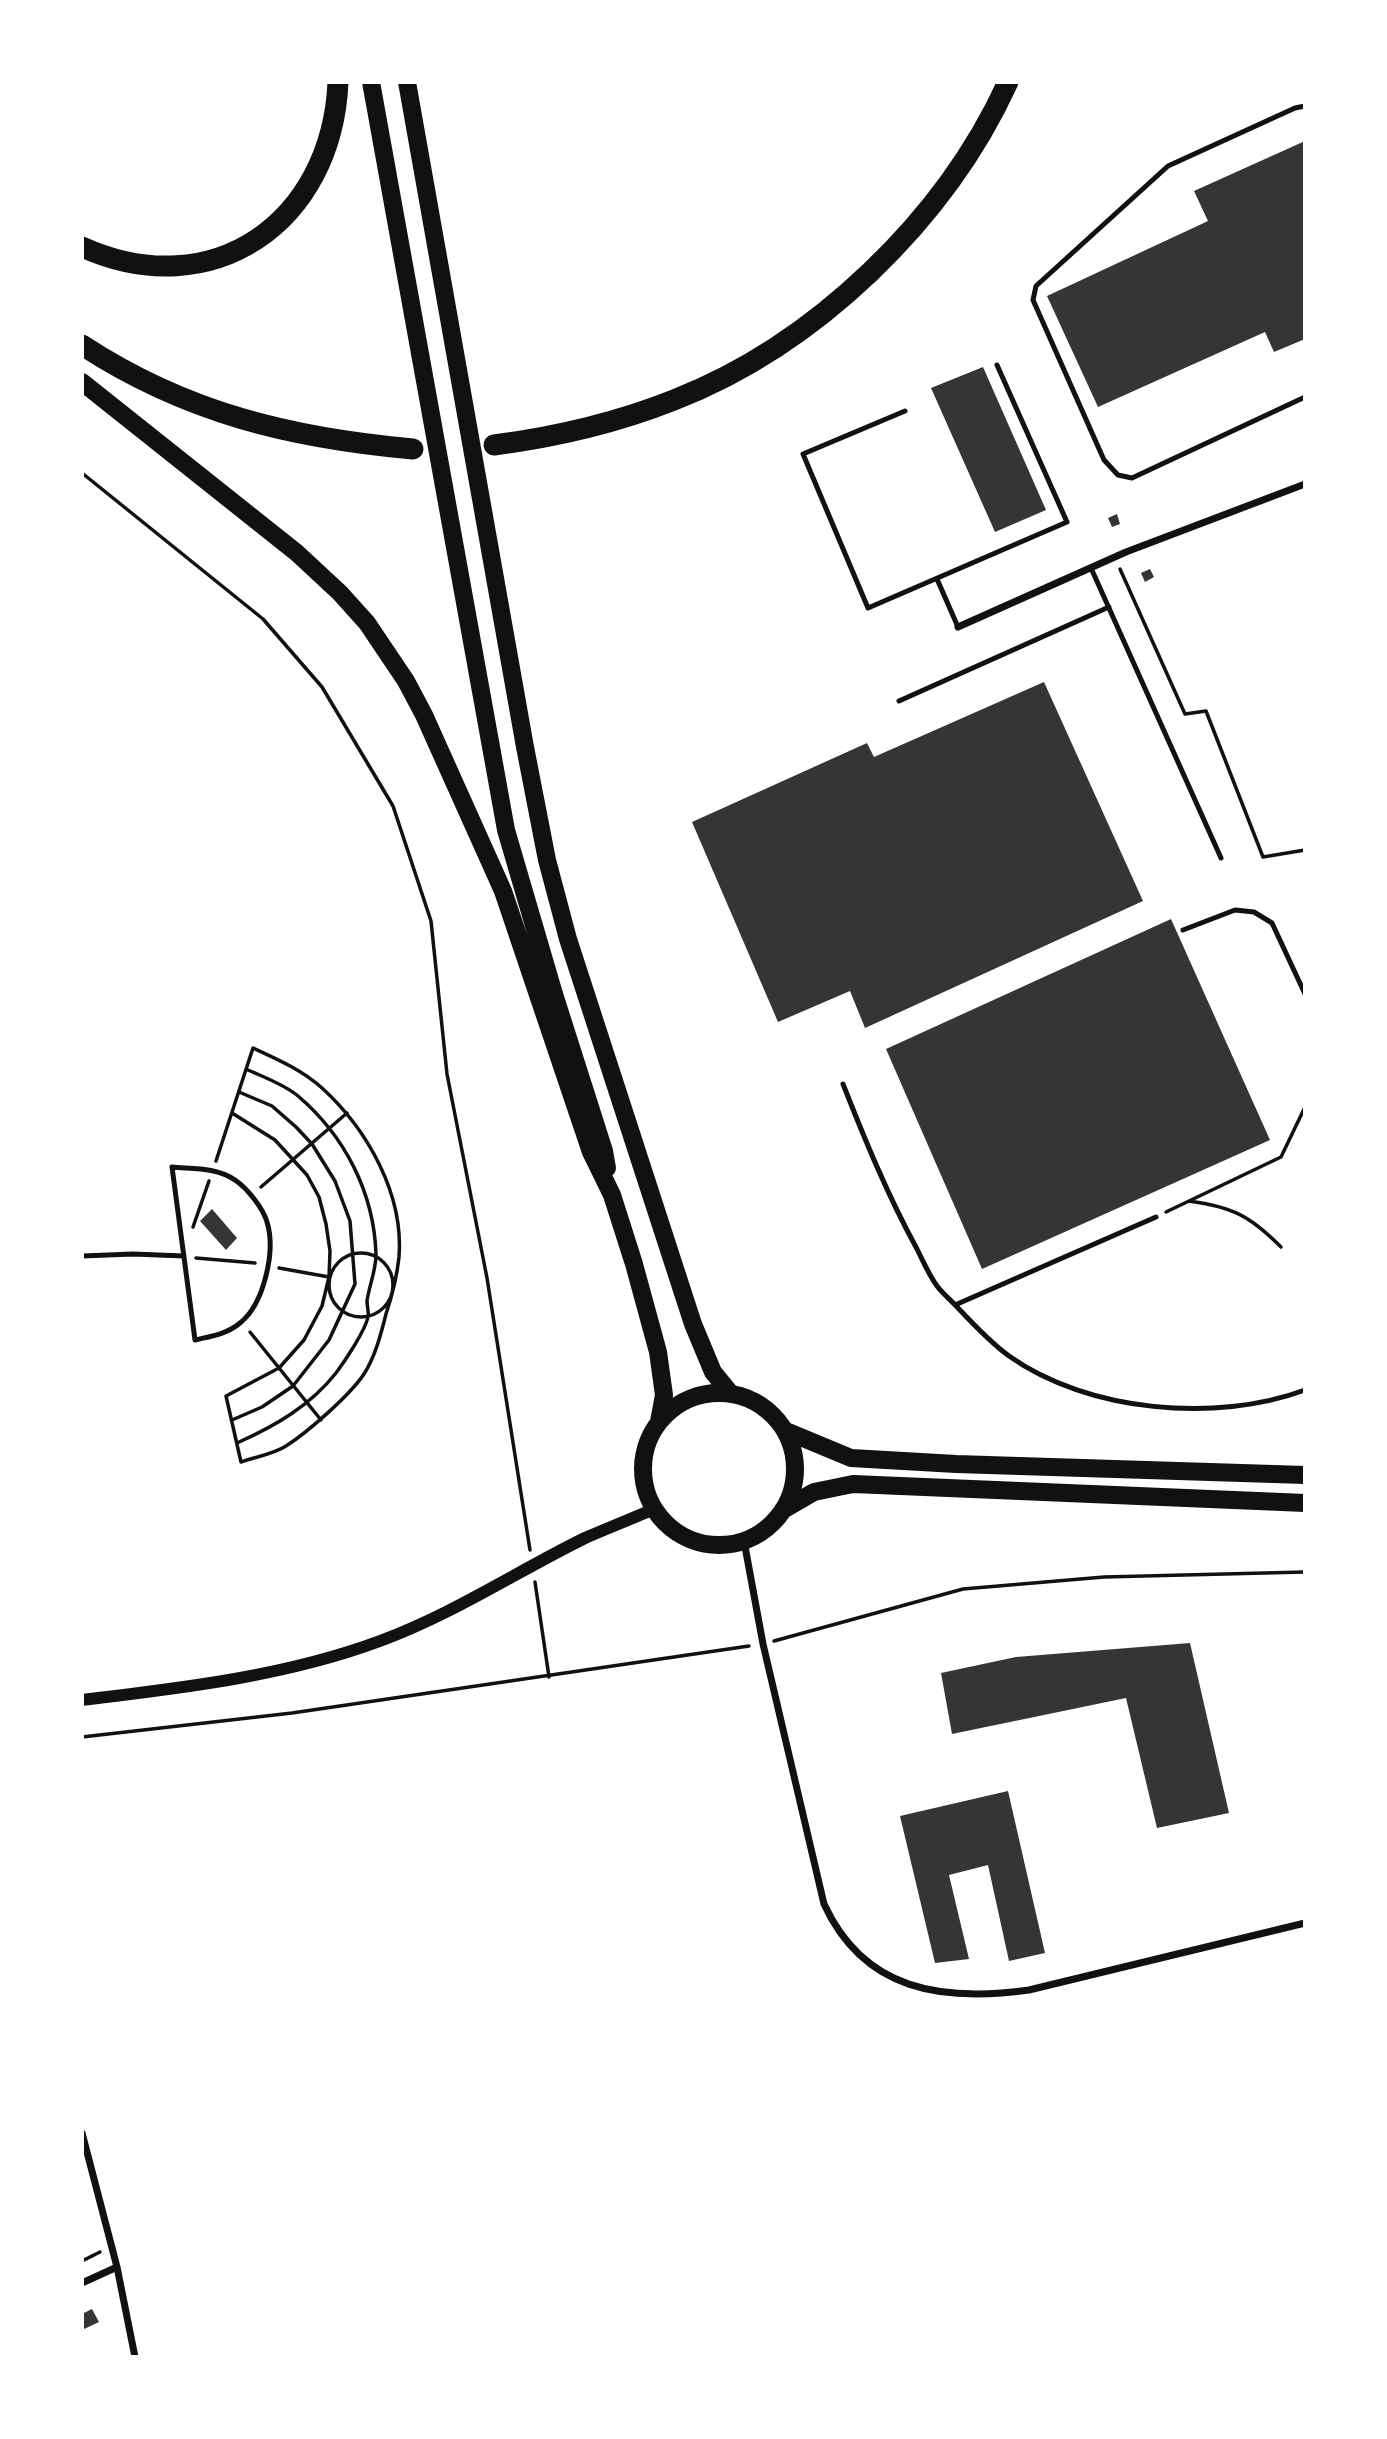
<!DOCTYPE html>
<html>
<head>
<meta charset="utf-8">
<style>
  body { margin:0 }
  #map { position:relative; width:1387px; height:2439px; overflow:hidden; background:#fff; font-family:"PT Sans Narrow",sans-serif }
  canvas { display:block }
  .frame { position:absolute; inset:0; border:84px solid #fff; pointer-events:none }
</style>
</head>
<body>
<div id="map">
<canvas width="1387" height="2439"></canvas>
<div class="frame"></div>
</div>
<script>
const context = document.querySelector('canvas').getContext('2d');
context.lineJoin = 'round';
function paint(path, color) {
  context.fillStyle = color;
  context.fill(path, 'evenodd');
}
function stroke(path, color, width, dash) {
  context.strokeStyle = color;
  context.lineWidth = width;
  context.lineCap = dash ? 'butt' : 'round';
  context.setLineDash(dash || []);
  context.stroke(path);
}
paint(new Path2D(`
  M 1305,141 L 1305,339 L 1274,352 L 1265,332 L 1098,407 L 1047,296 L 1208,221 L 1194,191 Z
  M 983,367 L 1046,510 L 995,532 L 931,388 Z
  M 1117,514 L 1120,524 L 1112,527 L 1108,518 Z
  M 1150,569 L 1154,577 L 1145,582 L 1141,573 Z
  M 1044,682 L 1143,901 L 865,1028 L 850,991 L 778,1022 L 692,822 L 867,743 L 874,757 Z
  M 1171,919 L 1270,1140 L 982,1269 L 886,1049 Z
  M 212,1209 L 237,1238 L 226,1250 L 200,1221 Z
  M 1190,1643 L 1229,1813 L 1157,1828 L 1126,1698 L 952,1734 L 941,1673 L 1016,1657 Z
  M 1008,1791 L 1045,1953 L 1009,1961 L 988,1865 L 949,1875 L 969,1959 L 935,1963 L 900,1816 Z
  M 92,2309 L 99,2322 L 82,2330 L 82,2314 Z`), '#353535');
stroke(new Path2D(`
  M 82,473 L 263,619 L 322,687 L 393,806 L 431,921 L 447,1074 L 487,1278 L 530,1550
  M 1120,569 L 1185,714 L 1206,711 L 1263,857 L 1305,850
  M 216,1161 L 253,1048 C 277,1059 302,1070 322,1088 C 367,1129 404,1194 399,1257 C 397,1276 392,1296 386,1314 C 381,1334 375,1357 364,1374 C 350,1395 308,1432 286,1446 C 274,1454 255,1457 241,1462 L 226,1396 L 279,1368 L 304,1340 L 322,1306 L 329,1277 L 330,1251 L 326,1224 L 319,1197 L 307,1175 L 275,1140 L 232,1113
  M 261,1187 L 347,1113
  M 1189,1201 C 1233,1207 1250,1216 1281,1247
  M 1166,1212 L 1281,1157 L 1305,1107
  M 193,1227 L 209,1181
  M329 1285a32 32 0 1 1 64 0a32 32 0 1 1-64 0Z
  M 196,1258 L 255,1263
  M 279,1268 L 329,1277
  M 250,1332 L 321,1420
  M 232,1420 L 262,1407 L 293,1386 L 329,1340 L 355,1284 L 350,1221 L 335,1181 L 312,1144 L 296,1127 L 272,1106 L 239,1092
  M 237,1443 C 275,1426 310,1406 336,1373 C 345,1361 365,1331 368,1317 C 369,1312 367,1306 367,1301 C 369,1286 376,1271 376,1254 C 374,1193 345,1136 298,1096 C 284,1084 263,1077 246,1069
  M 535,1582 L 549,1677
  M 774,1641 L 963,1589 L 1104,1577 L 1305,1572
  M 82,1737 L 292,1713 L 749,1646
  M 82,2261 L 100,2252`), '#111', 3.5);
stroke(new Path2D(`
  M 1305,106 L 1295,108 L 1168,166 L 1036,286 L 1033,300 L 1104,460 L 1118,475 L 1132,478 L 1305,397
  M 905,411 L 803,454 L 868,608 L 1067,522 L 997,365
  M 1091,568 L 1221,858
  M 937,579 L 958,627
  M 899,701 L 1109,607
  M 1183,930 L 1235,910 L 1254,912 L 1272,923 L 1305,994
  M 843,1084 C 865,1140 888,1196 917,1249 C 923,1261 929,1275 937,1286 C 943,1294 952,1301 959,1309 C 974,1325 991,1343 1009,1356 C 1088,1412 1216,1423 1305,1390
  M 172,1167 C 193,1169 216,1167 235,1180 C 247,1188 263,1208 267,1222 C 276,1251 264,1304 240,1323 C 227,1334 212,1336 195,1340 Z
  M 82,1256 L 133,1254 L 184,1256
  M 955,1305 L 1156,1217`), '#111', 5);
stroke(new Path2D(`
  M 958,627 L 1126,552 L 1305,484
  M 744,1541 L 763,1644 L 824,1904 C 864,1991 942,2002 1029,1990 L 1305,1923
  M 82,2133 L 117,2267 L 135,2357
  M 82,2283 L 117,2267`), '#111', 7);
stroke(new Path2D(`
  M 82,1700 C 182,1688 286,1676 380,1641 C 453,1614 516,1572 585,1538 C 608,1528 631,1519 654,1509`), '#111', 12);
stroke(new Path2D(`
  M 371,82 L 506,830 L 554,994 L 604,1151 L 607,1168
  M 407,82 L 525,747 L 547,860 L 568,939 L 693,1324 L 713,1372 L 731,1394
  M 82,382 L 297,553 L 340,593 L 367,623 L 406,681 L 424,715 L 503,891 L 591,1152 L 612,1195 L 634,1264 L 658,1352 L 664,1395 L 659,1422
  M643 1469a76 76 0 1 1 152 0a76 76 0 1 1-152 0Z
  M 786,1431 L 851,1458 L 956,1464 L 1305,1475
  M 783,1510 L 814,1492 L 853,1484 L 1305,1503`), '#111', 18);
stroke(new Path2D(`
  M 82,247 C 213,306 332,222 338,82
  M 82,345 C 186,413 291,438 413,449
  M 494,445 C 556,437 616,423 674,400 C 815,345 945,220 1008,82`), '#111', 21);
</script>
</body>
</html>
